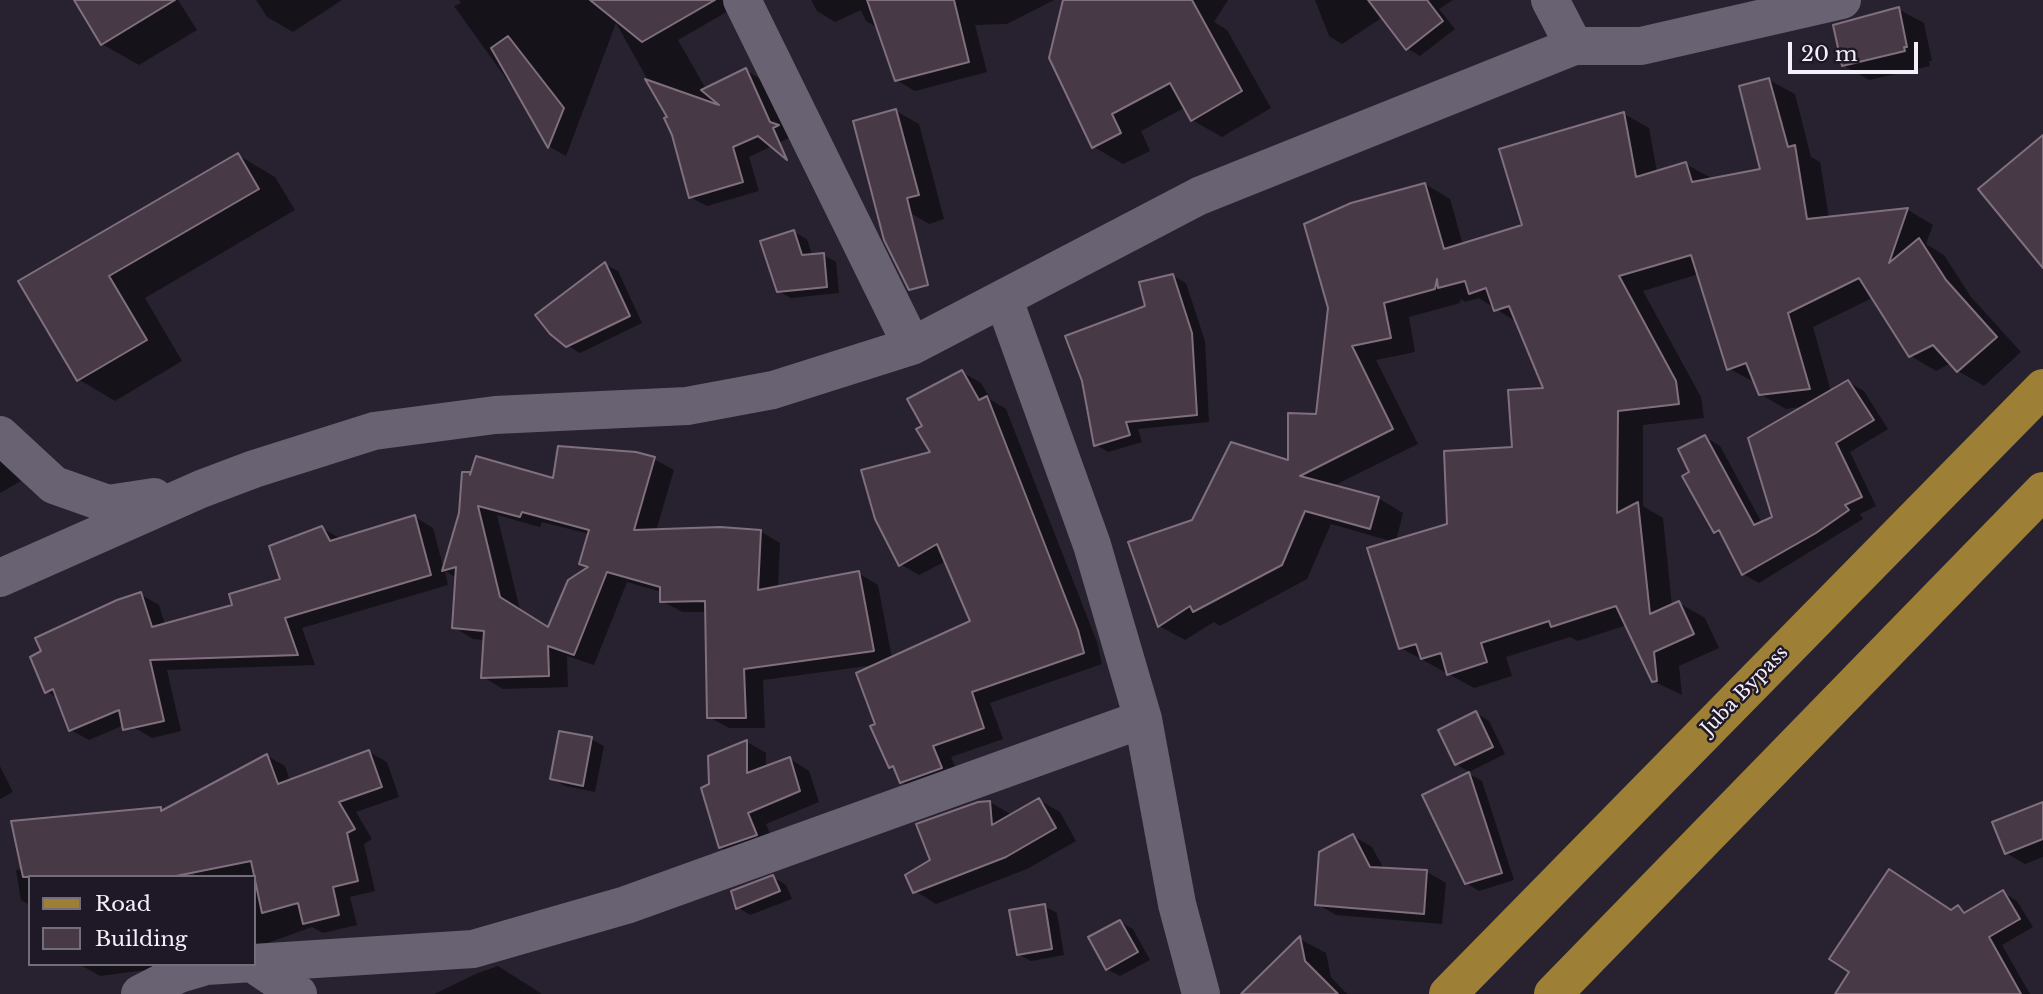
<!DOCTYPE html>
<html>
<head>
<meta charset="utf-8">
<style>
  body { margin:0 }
  #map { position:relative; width:2043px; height:994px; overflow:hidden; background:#282230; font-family:"Libre Baskerville",serif }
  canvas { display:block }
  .legend { position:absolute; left:28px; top:875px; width:228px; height:91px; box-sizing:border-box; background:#1e1827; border:2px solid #746e7b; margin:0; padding:9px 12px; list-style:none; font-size:21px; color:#f4f0fa }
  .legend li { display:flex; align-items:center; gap:14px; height:35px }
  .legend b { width:35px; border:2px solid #746e7b }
  .scale { position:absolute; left:1788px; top:42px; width:130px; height:32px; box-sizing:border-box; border:4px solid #f4f0fa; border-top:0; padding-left:9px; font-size:21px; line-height:24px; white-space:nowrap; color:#f4f0fa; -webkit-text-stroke:5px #1e1827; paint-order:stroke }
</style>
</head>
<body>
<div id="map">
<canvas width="2043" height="994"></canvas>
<ul class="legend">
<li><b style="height:9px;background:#9d7f35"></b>Road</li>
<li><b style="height:19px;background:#473945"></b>Building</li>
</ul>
<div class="scale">20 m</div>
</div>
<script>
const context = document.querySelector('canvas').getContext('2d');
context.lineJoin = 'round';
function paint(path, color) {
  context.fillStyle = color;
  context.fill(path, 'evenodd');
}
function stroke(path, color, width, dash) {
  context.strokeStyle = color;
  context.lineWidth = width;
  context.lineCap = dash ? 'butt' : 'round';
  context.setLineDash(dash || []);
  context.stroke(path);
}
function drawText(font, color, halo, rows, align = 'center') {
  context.font = font + ' "Libre Baskerville",serif';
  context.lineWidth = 5;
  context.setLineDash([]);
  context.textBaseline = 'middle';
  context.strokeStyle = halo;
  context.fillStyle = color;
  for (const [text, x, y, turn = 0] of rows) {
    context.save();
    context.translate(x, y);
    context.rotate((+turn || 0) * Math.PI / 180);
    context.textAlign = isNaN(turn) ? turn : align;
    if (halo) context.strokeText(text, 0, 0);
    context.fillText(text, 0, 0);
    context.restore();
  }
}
paint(new Path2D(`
  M 76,0 L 178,0 L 197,30 L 139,65 L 102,44 Z
  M 256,0 L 342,0 L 293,32 L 267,17 Z
  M 459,0 L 740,0 L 737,6 L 678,40 L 706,89 L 746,70 L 762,80 L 789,138 L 749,157 L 759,191 L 707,206 L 690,197 L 669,118 L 616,23 L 566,156 L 550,147 L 523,102 L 454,6 L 461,3 Z
  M 811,0 L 1054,0 L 1007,24 L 975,25 L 987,72 L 915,91 L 896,80 L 878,28 L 866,21 L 861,10 L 835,22 L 817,11 Z
  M 1103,0 L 1228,0 L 1214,22 L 1227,30 L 1271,108 L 1222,137 L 1192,120 L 1186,107 L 1141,131 L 1150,151 L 1123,164 L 1094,147 Z
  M 1315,0 L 1453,0 L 1439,9 L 1455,29 L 1420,56 L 1407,48 L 1378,10 L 1380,19 L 1342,44 L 1329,36 Z
  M 1898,9 L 1924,23 L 1932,61 L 1929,61 L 1930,66 L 1869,80 L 1843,65 Z
  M 1769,80 L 1795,94 L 1811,157 L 1820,162 L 1829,218 L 1908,210 L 1933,225 L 1926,244 L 1944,255 L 1971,297 L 2021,352 L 1984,386 L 1958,371 L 1951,363 L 1936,371 L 1911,356 L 1874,297 L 1813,327 L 1831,392 L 1848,382 L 1864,391 L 1888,429 L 1850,452 L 1876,506 L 1860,514 L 1863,519 L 1759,583 L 1743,574 L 1724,536 L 1715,531 L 1692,472 L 1705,437 L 1720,446 L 1762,523 L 1774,518 L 1807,406 L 1786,409 L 1760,394 L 1756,383 L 1728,368 L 1699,274 L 1643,291 L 1701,397 L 1704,418 L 1643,425 L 1643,506 L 1663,518 L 1672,606 L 1679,603 L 1705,618 L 1719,648 L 1679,666 L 1682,695 L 1653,681 L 1627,625 L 1578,641 L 1570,637 L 1506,657 L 1512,676 L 1474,688 L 1401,648 L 1394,542 L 1331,524 L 1307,579 L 1220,626 L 1214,622 L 1185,640 L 1159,626 L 1193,521 L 1290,462 L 1318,415 L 1425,184 L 1450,199 L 1463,245 L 1524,226 L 1624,114 L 1649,128 L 1657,172 L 1686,164 L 1711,178 L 1762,170 ZM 1479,298 L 1518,323 L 1545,389 L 1513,449 L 1449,525 L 1396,541 L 1403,513 L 1378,498 L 1333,486 L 1418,444 L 1376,360 L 1415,352 L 1409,317 L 1460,303 L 1461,299 L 1465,302 Z
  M 896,111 L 919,124 L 944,219 L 929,224 L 907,211 Z
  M 238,155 L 275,177 L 295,210 L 145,298 L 182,361 L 115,401 L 78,379 L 21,282 Z
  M 794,232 L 807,239 L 812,255 L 824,255 L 836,262 L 839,293 L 791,298 L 778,291 Z
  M 605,264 L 618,271 L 642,323 L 580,353 L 567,345 Z
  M 1173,276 L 1186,283 L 1205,341 L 1209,422 L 1138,429 L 1142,442 L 1108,452 L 1096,445 L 1147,308 Z
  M 962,372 L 981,383 L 991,400 L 1006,409 L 1097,642 L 1102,664 L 990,703 L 1003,739 L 951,757 L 960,779 L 921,793 L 902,782 L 897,771 L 890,767 L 877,725 L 875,665 L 763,680 L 765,728 L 729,728 L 709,717 L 707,612 L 682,612 L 662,601 L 662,592 L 627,582 L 594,665 L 567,656 L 568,687 L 503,689 L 483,677 L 486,640 L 473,639 L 454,627 L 457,578 L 445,571 L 448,585 L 302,628 L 315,665 L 167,670 L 181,731 L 152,738 L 133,727 L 131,722 L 89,740 L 71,730 L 58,698 L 46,691 L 140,594 L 159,605 L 165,625 L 234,606 L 283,580 L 322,528 L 341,539 L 415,517 L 433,528 L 444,570 L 469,473 L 554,480 L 654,459 L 674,470 L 656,531 L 760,531 L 780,543 L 778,588 L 858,573 L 878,585 L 892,658 L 972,622 L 946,561 L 919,575 L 900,564 L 932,453 L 925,426 ZM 497,515 L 540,527 L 542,522 L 589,534 L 581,563 L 589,568 L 549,629 L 520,610 Z
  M 0,461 L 21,481 L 0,493 Z
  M 1476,713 L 1489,721 L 1505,754 L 1469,772 L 1456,764 Z
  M 591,739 L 604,746 L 595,792 L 565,786 L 552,778 Z
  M 747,742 L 766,753 L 766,768 L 790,759 L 809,771 L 819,802 L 766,824 L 775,846 L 740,859 L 720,847 L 711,785 Z
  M 369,752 L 387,762 L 399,797 L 356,812 L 372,839 L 364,844 L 375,891 L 350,897 L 357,925 L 323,933 L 312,927 L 254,948 L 254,877 L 196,877 L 168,810 L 267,756 L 285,766 L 290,781 Z
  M 0,766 L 13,792 L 0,799 Z
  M 1469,774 L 1482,781 L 1514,880 L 1479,891 L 1466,883 Z
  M 1039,800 L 1060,812 L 1076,841 L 1027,869 L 936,904 L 915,891 L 932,861 L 990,802 L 1012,815 Z
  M 2043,804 L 2043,857 L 2025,864 L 2006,853 Z
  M 1353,836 L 1372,847 L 1384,869 L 1427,872 L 1446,883 L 1442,924 L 1336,915 L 1317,904 Z
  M 23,869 L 30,877 L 30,905 L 21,900 L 16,870 Z
  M 773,877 L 786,885 L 792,899 L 750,915 L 737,907 Z
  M 2003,892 L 2017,901 L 2033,927 L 2002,945 L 2030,994 L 1837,994 L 1958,907 L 1968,913 Z
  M 1044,906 L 1057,913 L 1064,955 L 1031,961 L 1018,954 Z
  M 1120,922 L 1133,929 L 1150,960 L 1120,976 L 1107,969 Z
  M 1300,939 L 1326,953 L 1331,977 L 1347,994 L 1263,994 Z
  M 79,964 L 152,964 L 153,969 L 100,976 Z
  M 498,966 L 542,994 L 434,994 L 478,973 Z`), '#0007');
const building = new Path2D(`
  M 74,0 L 175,0 L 101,45 Z
  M 590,0 L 715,0 L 642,42 Z
  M 867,0 L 954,0 L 969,62 L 895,81 Z
  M 1063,0 L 1192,0 L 1242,91 L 1191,121 L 1170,83 L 1112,114 L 1121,133 L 1092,148 L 1049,58 Z
  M 1368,0 L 1427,0 L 1443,21 L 1406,50 Z
  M 1899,7 L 1907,47 L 1904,47 L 1905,51 L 1842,66 L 1833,25 Z
  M 508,36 L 564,108 L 548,148 L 491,48 Z
  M 746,68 L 770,122 L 779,125 L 773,128 L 787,160 L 758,136 L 733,147 L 743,182 L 689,198 L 672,135 L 664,118 L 667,117 L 645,79 L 719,105 L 701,90 Z
  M 1769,78 L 1788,147 L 1795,145 L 1807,219 L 1908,208 L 1889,263 L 1919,238 L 1946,280 L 1997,337 L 1957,372 L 1933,345 L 1909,357 L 1859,278 L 1788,313 L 1810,389 L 1759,395 L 1746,363 L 1727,370 L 1691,255 L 1619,276 L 1676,381 L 1679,404 L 1618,411 L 1617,513 L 1638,502 L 1650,614 L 1679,601 L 1694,634 L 1654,652 L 1657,681 L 1652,682 L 1616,606 L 1551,627 L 1549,621 L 1481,643 L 1487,662 L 1447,675 L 1441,653 L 1421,659 L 1416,644 L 1399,649 L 1367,548 L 1447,524 L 1444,451 L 1512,447 L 1508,390 L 1543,388 L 1509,306 L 1494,311 L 1486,288 L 1469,294 L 1465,281 L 1438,288 L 1437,279 L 1435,289 L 1384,303 L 1391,338 L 1352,346 L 1393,429 L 1300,476 L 1379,497 L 1370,529 L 1305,511 L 1282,565 L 1193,612 L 1190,606 L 1158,627 L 1128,542 L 1192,520 L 1231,442 L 1288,460 L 1288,413 L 1316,414 L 1328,308 L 1304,224 L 1351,203 L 1425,183 L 1444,249 L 1522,225 L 1499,149 L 1624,112 L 1636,177 L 1686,162 L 1692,182 L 1760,169 L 1739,86 Z
  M 896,109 L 919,195 L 907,198 L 928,285 L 909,290 L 884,240 L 853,121 Z
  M 2043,135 L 2043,268 L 1978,189 Z
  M 238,153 L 259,189 L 109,276 L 147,340 L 77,381 L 18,281 Z
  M 794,230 L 802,255 L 824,253 L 827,287 L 777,292 L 760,241 Z
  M 605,262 L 630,316 L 566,347 L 550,334 L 535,315 Z
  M 1173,274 L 1192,333 L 1197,415 L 1126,422 L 1130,435 L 1094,446 L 1082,381 L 1065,336 L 1145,306 L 1139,282 Z
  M 962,370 L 979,400 L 987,396 L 1078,630 L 1084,653 L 972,692 L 984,728 L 933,746 L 942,768 L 900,783 L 893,766 L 889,768 L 870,726 L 875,724 L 856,673 L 970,621 L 937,544 L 899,566 L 875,519 L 861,470 L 930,452 L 916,429 L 922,426 L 907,399 Z
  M 1848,380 L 1874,420 L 1836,443 L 1862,497 L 1845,505 L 1849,510 L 1816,533 L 1742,575 L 1719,530 L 1714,533 L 1682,476 L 1689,472 L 1678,449 L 1705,435 L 1754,525 L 1772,517 L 1748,438 Z
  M 558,446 L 636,452 L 655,457 L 634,530 L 720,527 L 761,530 L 758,590 L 859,571 L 874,651 L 744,669 L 746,718 L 707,718 L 705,601 L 660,602 L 660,587 L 607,572 L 574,655 L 548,646 L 549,676 L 481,678 L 484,631 L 452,628 L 456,567 L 442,571 L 459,513 L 462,472 L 470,472 L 470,475 L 476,456 L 553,478 ZM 478,506 L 520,517 L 522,512 L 589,530 L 579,564 L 588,567 L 568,580 L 548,627 L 500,597 Z
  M 415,515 L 431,575 L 285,618 L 298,655 L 150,660 L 164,721 L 123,730 L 119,710 L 69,731 L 53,689 L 45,693 L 30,657 L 41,651 L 35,638 L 117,600 L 141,592 L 152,627 L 232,605 L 229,594 L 280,579 L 269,546 L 322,526 L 330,541 Z
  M 1476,711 L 1493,747 L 1455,765 L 1438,730 Z
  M 559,731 L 592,737 L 583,786 L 550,779 Z
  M 747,740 L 747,773 L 790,757 L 800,791 L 748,813 L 757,835 L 719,848 L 701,788 L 709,784 L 708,756 Z
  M 369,750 L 382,787 L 339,802 L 355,829 L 347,833 L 358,881 L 333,887 L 339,915 L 303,924 L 298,903 L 262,913 L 251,861 L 171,877 L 23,877 L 11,821 L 161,807 L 161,811 L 267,754 L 278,784 Z
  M 1469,772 L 1502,873 L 1465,884 L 1422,795 Z
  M 1039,798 L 1056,828 L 1006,857 L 913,893 L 905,875 L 930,860 L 916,824 L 978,802 L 990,801 L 992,825 Z
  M 2043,802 L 2043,839 L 2005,854 L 1992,822 Z
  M 1353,834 L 1370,867 L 1427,870 L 1424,914 L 1315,905 L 1319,852 Z
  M 1889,869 L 1951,910 L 1958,905 L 1964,913 L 2003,890 L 2020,919 L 1989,937 L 2021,994 L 1835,994 L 1849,972 L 1829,959 Z
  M 773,875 L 780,891 L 736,909 L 731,891 Z
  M 1045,904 L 1052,949 L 1017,955 L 1009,910 Z
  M 1120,920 L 1138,952 L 1106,970 L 1088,937 Z
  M 1300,936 L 1305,961 L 1338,994 L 1241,994 Z`);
paint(building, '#473945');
stroke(building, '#80707e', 2);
stroke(new Path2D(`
  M 742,0 L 912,346
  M 1550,0 L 1574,46
  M 1004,300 L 1092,545 L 1143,719 L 1177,904 L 1201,994
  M 0,435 L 54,485 L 108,504 L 154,497
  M 0,578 L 201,489 L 254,469 L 374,431 L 495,415 L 687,406 L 773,390 L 912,346 L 1199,196 L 1574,46 L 1641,46 L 1842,0
  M 255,965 L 298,994
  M 140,994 L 179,974 L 206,966 L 473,949 L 626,905 L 1143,719`), '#686273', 38);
stroke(new Path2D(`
  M 1448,994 L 2043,388
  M 1553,994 L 2043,491`), '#9d7f35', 38);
drawText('19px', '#f4f0fa', '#1e1827', [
  ["Juba Bypass",1745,691,-46]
]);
</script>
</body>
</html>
